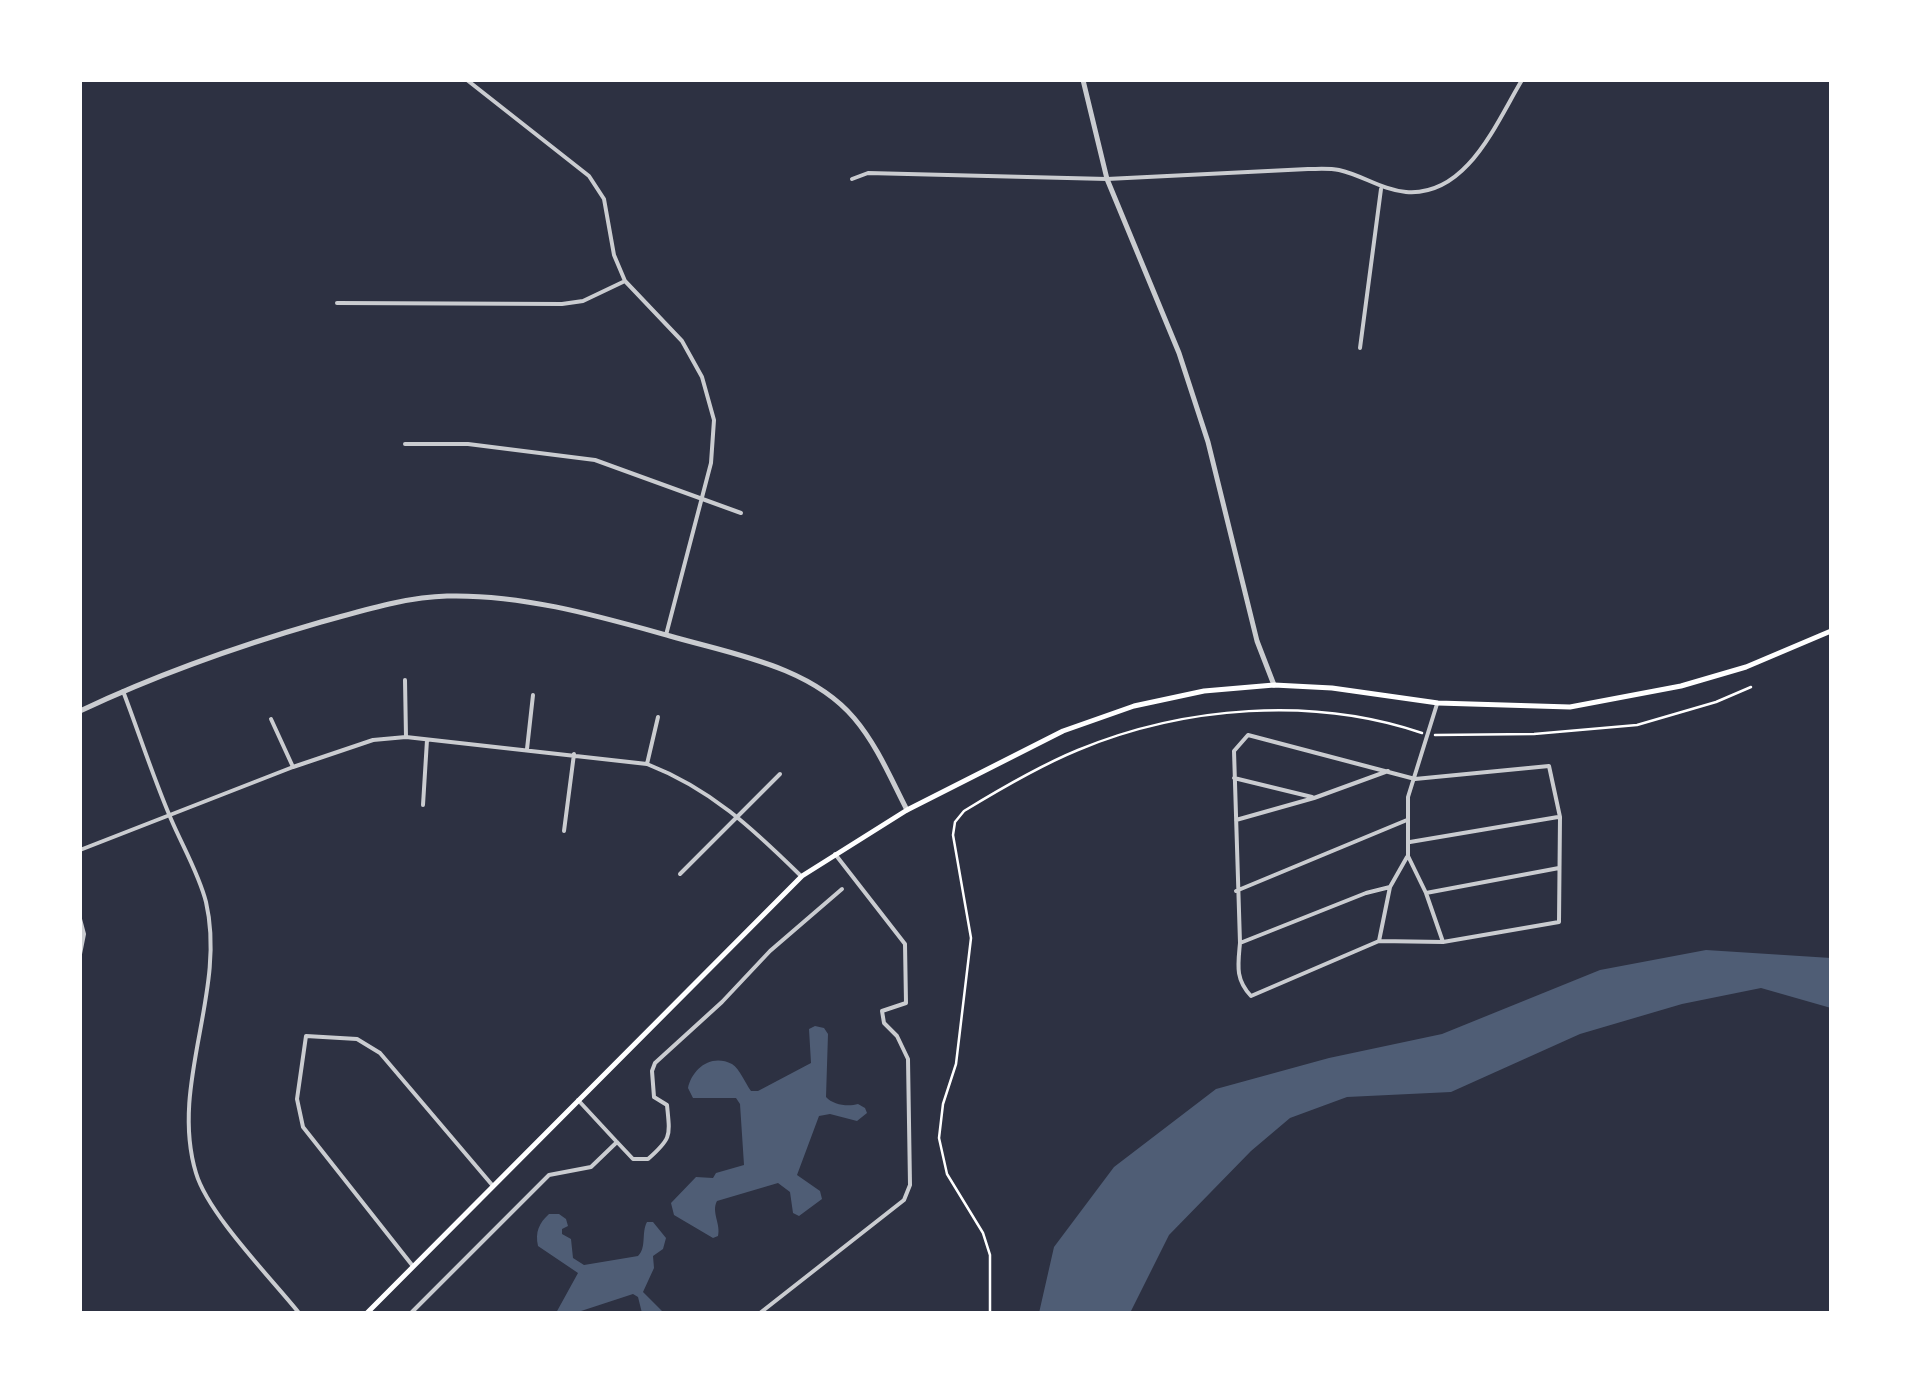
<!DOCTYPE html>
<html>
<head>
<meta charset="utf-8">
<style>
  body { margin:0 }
  #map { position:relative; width:1911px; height:1393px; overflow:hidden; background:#2d3142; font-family:"Alegreya Sans",sans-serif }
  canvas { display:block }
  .frame { position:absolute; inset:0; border:82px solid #fff; pointer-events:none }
</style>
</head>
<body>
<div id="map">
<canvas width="1911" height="1393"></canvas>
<div class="frame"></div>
</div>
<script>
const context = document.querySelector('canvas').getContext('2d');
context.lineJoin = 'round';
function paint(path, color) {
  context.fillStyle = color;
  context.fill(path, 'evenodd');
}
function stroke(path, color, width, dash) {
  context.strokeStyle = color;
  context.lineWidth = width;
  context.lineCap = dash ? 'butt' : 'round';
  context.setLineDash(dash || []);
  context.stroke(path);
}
paint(new Path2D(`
  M 1706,950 L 1831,958 L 1831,1008 L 1761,988 L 1682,1004 L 1580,1034 L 1451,1092 L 1347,1097 L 1290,1118 L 1251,1151 L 1169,1235 L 1130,1313 L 1039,1313 L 1054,1247 L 1114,1167 L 1216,1089 L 1329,1058 L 1442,1034 L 1600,970 Z
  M 815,1026 L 824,1028 L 828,1034 L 826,1097 C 833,1105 848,1107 858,1104 L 865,1108 L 867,1113 L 857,1121 L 830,1114 L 819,1116 L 797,1175 L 820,1191 L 822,1199 L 799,1216 L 793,1213 L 790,1192 L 778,1183 L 717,1201 C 711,1212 721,1224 718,1236 L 713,1238 L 674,1215 L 671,1203 L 696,1177 L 713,1178 L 716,1173 L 744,1165 L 740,1104 L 736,1098 L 693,1098 L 688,1088 C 692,1069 711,1053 732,1064 C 740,1069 745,1083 751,1091 L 758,1091 L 811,1063 L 809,1029 Z
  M 549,1214 L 559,1214 L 566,1219 L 568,1226 L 562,1229 L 562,1234 L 571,1239 L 573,1258 L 584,1265 L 638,1256 C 647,1247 641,1233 647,1222 L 653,1222 L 666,1238 L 663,1249 L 653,1256 L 654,1268 L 643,1292 L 664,1313 L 642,1313 L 638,1297 L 633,1294 L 575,1313 L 556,1313 L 578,1273 L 538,1246 C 535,1232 539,1223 549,1214 Z`), '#4f5d75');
stroke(new Path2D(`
  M 1435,735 L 1534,734 L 1637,725 L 1716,702 L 1751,687
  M 990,1313 L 990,1255 L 983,1233 L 947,1174 L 939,1138 L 943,1104 L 956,1064 L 971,938 L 953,835 L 955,822 L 964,811 C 1000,789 1039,766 1078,750 C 1184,706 1313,696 1422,733`), '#fff', 2.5);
stroke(new Path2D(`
  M 467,80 L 589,176 L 604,199 L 614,255 L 625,281 L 682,341 L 702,377 L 714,420 L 711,463 L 666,635
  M 852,179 L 868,173 L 1107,179 L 1308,169 C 1318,169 1329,168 1339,170 C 1362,175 1382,190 1406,192 C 1467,197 1496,123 1522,80
  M 337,303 L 562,304 L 583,301 L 625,281
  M 1360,348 L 1381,189
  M 405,444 L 468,444 L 595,460 L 741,513
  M 405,680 L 406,737
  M 123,691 C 139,733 153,777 171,819 C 182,845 199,874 206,902 C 227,992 169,1084 196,1173 C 208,1214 271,1278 299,1313
  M 1437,704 L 1408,797 L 1408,856 L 1426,893 L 1443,942
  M 271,719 L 293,767
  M 1248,735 L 1415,779 L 1549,766 L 1560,817 L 1559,922 L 1443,942 L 1379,941 L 1251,996 C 1235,979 1238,965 1240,943 L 1234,751 Z
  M 527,749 L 533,695
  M 647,764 L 658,717
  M 1234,778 L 1312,797
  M 423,805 L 427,740
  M 1236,820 L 1314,798 L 1388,771
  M 564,831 L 574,754
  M 1410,842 L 1558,817
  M 80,850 L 293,767 L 373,740 L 406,737 L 647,764 C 711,789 752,828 800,875
  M 680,874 L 780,774
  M 1236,891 L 1407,820
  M 1426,893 L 1559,868
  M 80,919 L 84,934 L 80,954
  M 1379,941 L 1390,887 L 1407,857
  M 1240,943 L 1366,893 L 1390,887
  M 578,1100 L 616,1141
  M 412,1265 L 303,1127 L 297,1099 L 306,1036 L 357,1039 L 380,1053 L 493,1186
  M 411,1313 L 549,1175 L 591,1167 L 617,1142 L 633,1159 L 648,1159 C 672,1138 670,1136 667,1105 L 654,1097 L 652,1071 L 655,1063 L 722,1002 L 770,951 L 842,889
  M 760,1313 L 904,1200 L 910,1185 L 908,1059 L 897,1036 L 884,1023 L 882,1011 L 906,1003 L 905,944 L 835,854`), '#caccd0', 4);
stroke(new Path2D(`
  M 1083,80 L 1107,179 L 1179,353 L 1208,442 L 1257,641 L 1274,685
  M 80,711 C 158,674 238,646 321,622 C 362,611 405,597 447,596 C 522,594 598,616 670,636 C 732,654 810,666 854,718 C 877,745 891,779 907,810`), '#caccd0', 5);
stroke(new Path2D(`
  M 367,1313 L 802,876 L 907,810 L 1063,731 L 1134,706 L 1204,691 L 1274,685 L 1332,688 L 1438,703 L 1570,707 L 1681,686 L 1746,667 L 1831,631`), '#fff', 5);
</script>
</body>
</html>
